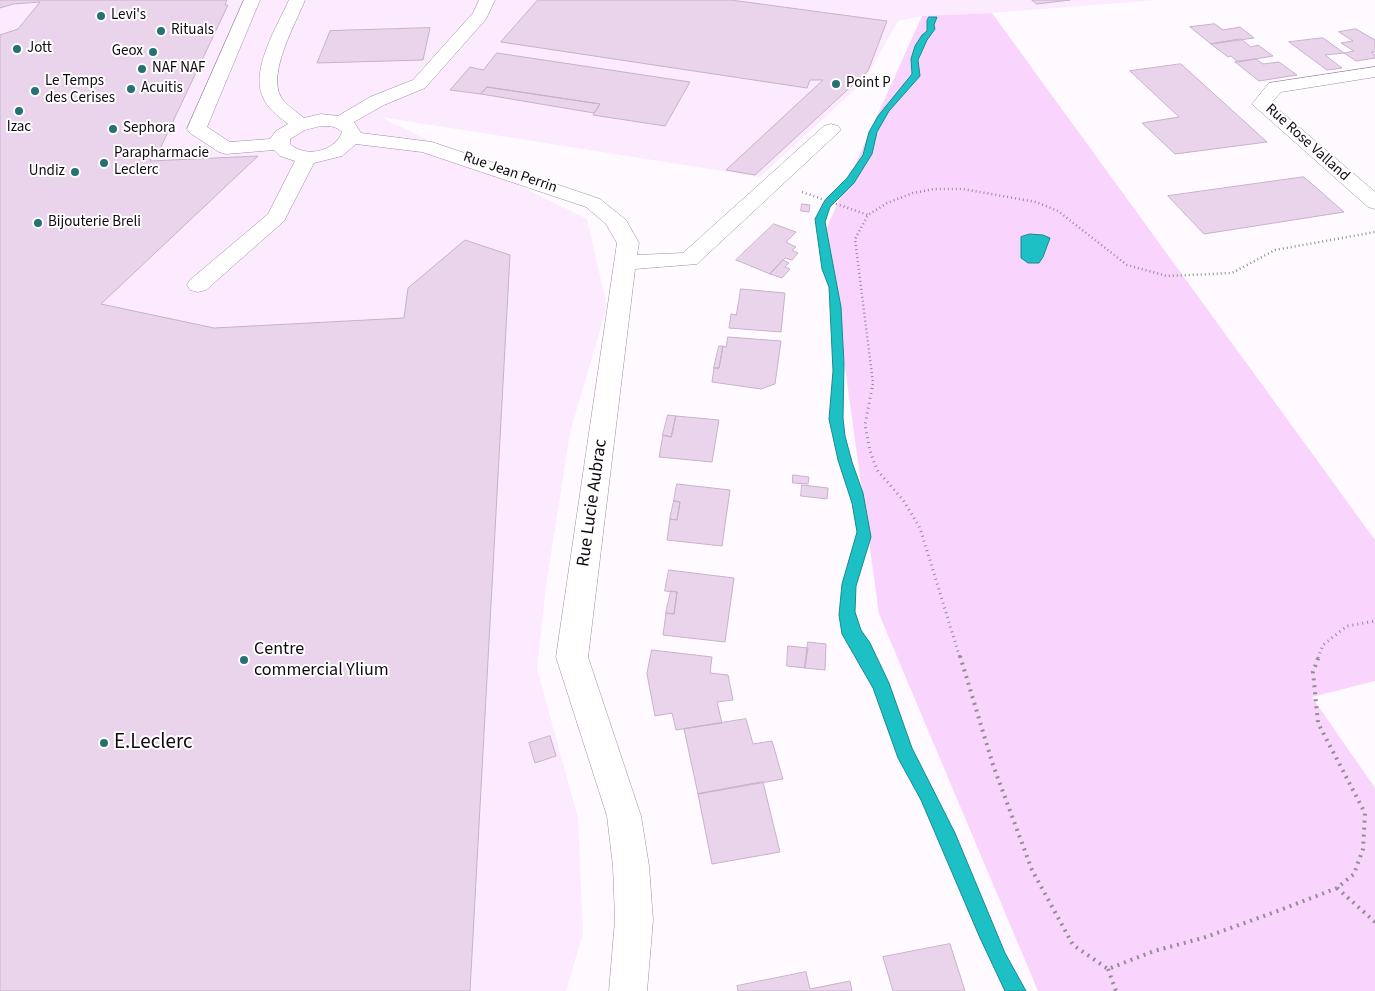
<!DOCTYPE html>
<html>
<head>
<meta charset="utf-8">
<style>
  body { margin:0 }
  canvas { display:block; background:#fefaff }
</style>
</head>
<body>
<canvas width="1375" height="991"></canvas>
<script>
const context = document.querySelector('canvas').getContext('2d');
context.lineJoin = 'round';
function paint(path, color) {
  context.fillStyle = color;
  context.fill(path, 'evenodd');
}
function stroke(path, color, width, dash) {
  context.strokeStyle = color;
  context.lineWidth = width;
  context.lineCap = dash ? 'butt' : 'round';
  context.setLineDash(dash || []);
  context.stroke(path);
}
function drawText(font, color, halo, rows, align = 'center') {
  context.font = font + ' "Source Sans 3",sans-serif';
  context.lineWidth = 4;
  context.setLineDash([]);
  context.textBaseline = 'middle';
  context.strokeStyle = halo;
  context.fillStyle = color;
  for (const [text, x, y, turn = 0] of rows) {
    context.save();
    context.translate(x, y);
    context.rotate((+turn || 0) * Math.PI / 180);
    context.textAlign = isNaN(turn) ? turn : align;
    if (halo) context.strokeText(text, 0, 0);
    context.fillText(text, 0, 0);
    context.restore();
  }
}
paint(new Path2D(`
  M 0,0 L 1156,0 L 992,13 L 922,16 L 898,21 L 864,81 L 760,177 L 381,117 L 587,219 L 607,307 L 570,432 L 546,586 L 537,669 L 578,818 L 583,933 L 566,991 L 0,991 Z`), '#fcebfe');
paint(new Path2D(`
  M 992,13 L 1375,540 L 1375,681 L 1312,697 L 1375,788 L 1375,991 L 1038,991 L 879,614 L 826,229 L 922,16 Z`), '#f9d5fe');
const water = new Path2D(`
  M 929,17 L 937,17 L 934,25 L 935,29 L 927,40 L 918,60 L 920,76 L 889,111 L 877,132 L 872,154 L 854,183 L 830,207 L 825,222 L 841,307 L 844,364 L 843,418 L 845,436 L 852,462 L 863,493 L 871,537 L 856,586 L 855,612 L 861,630 L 870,643 L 889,683 L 912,748 L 955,833 L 1005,953 L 1026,991 L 1005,991 L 980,938 L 921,800 L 898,758 L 873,688 L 842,634 L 839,615 L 842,584 L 857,532 L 852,503 L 838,460 L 829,419 L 833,371 L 829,287 L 822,269 L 815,219 L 825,200 L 847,178 L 863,155 L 869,132 L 878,116 L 912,74 L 911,59 L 915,46 L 922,35 L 927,31 L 927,21 Z
  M 1030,234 L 1043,235 L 1050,238 L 1043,257 L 1039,263 L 1028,263 L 1021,258 L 1021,237 Z`);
paint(water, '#1dc1c5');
stroke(water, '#198a8f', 1);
const building = new Path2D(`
  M 0,0 L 227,0 L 225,5 L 228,5 L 159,151 L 155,151 L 150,161 L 258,156 L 101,304 L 214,328 L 404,318 L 408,288 L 465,240 L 510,255 L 470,991 L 0,991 L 0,35 L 18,29 L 40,2 L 13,4 L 0,8 Z
  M 538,0 L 731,0 L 887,21 L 868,71 L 755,175 L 726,170 L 823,80 L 810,80 L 807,88 L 501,42 Z
  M 1032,0 L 1070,0 L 1037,4 Z
  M 1215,24 L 1223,30 L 1240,27 L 1254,38 L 1211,44 L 1190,27 Z
  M 430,28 L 423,60 L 317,63 L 330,31 Z
  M 1356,29 L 1375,40 L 1375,52 L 1371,52 L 1375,55 L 1375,58 L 1356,61 L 1344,53 L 1354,51 L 1341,43 L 1353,41 L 1339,32 Z
  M 1323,38 L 1344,53 L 1325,55 L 1342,68 L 1327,70 L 1289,42 Z
  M 1241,39 L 1251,47 L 1258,45 L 1273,56 L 1238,62 L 1231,56 L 1228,57 L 1211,44 Z
  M 497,53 L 690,82 L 665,126 L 593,115 L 600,104 L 487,87 L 481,94 L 450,90 L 470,67 L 483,70 Z
  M 1256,59 L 1263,64 L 1279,62 L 1297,75 L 1259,81 L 1235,62 Z
  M 1181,64 L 1267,142 L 1175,154 L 1142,123 L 1179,117 L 1130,71 Z
  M 487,87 L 600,104 L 594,113 L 481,94 Z
  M 1304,177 L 1344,212 L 1204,234 L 1168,196 Z
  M 802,204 L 810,205 L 809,212 L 801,211 Z
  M 774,224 L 796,232 L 786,242 L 796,247 L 792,250 L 798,253 L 792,260 L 785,258 L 770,274 L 736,260 Z
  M 783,260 L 789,263 L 785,267 L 790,269 L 782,278 L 770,274 Z
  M 741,289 L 785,293 L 781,332 L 729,328 L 731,314 L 736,315 Z
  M 728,337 L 781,341 L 775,384 L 761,389 L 712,382 L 714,368 L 719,368 L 723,346 L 726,347 Z
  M 719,346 L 723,346 L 719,368 L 714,368 Z
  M 668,415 L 676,416 L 671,437 L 663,435 Z
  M 676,416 L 719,420 L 712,462 L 659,457 L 663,435 L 671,437 Z
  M 793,475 L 809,477 L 808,484 L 793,483 Z
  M 677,484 L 730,490 L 722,546 L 667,540 L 670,519 L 677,520 L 680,502 L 674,501 Z
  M 802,485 L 828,488 L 827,499 L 801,496 Z
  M 674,501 L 680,502 L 677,520 L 670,519 Z
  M 669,570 L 734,578 L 725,642 L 663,635 L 666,613 L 674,614 L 677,592 L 665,591 Z
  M 671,591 L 677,592 L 674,614 L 666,613 Z
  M 808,642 L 826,644 L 825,670 L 805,668 Z
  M 788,646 L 808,648 L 805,668 L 787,666 Z
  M 652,650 L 712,657 L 710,673 L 728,675 L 733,700 L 717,702 L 722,723 L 676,730 L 672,713 L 655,716 L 647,674 Z
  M 746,719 L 753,744 L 772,741 L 783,779 L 698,794 L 684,729 Z
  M 550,736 L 556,756 L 535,763 L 529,743 Z
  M 763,782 L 780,852 L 712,864 L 698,794 Z
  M 950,944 L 965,991 L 893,991 L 883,957 Z
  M 806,972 L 810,989 L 850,981 L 852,991 L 738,991 L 737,986 Z`);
paint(building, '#e9d4ec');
stroke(building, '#c7b2ca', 1);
const minor = new Path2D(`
  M 244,0 L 260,0 L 207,127 L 230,142 L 270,139 L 276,131 L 288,124 C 278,116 266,107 262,95 C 251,69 278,24 289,0 L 305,0 C 296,23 267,73 281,97 C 286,105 297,112 304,118 L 321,114 L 338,116 L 370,97 L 413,80 L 473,13 L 479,0 L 495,0 L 486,19 L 425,88 L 384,105 L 354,122 L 361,133 L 432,142 L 600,199 L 626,220 L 639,243 L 637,255 L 683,253 L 824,126 L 831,124 L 838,126 L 841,130 L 697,264 L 635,269 L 588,657 L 641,816 L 649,866 L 653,920 L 647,991 L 609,991 L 615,920 L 613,866 L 607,816 L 556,657 L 617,243 L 606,224 L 586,207 L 422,152 L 356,144 L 342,156 L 314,163 L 284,221 L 206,290 L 198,292 L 190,290 L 187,285 L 190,280 L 268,214 L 295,161 L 280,156 L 274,150 L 226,154 L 219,152 L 190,133 L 187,129 ZM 321,126 C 330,126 336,126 342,132 C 335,152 305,158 290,144 L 290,139 L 305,130 Z
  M 1375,67 L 1375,77 L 1281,92 L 1271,103 L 1375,192 L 1375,209 L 1368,207 L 1252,104 L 1269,83 Z`);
stroke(minor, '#a08ca3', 1);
stroke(new Path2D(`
  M 802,192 L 868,215
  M 872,389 L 873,383 L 855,239 L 868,215 L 887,203 L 913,193 L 934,189 L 963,189 L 1036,202 L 1058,211 L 1127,265 L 1167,276 L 1232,273 L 1275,250 L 1375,232`), '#938e94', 2.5, [1, 3]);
stroke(new Path2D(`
  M 872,388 L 865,425 L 870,451 L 877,470 L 903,500 L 920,528 L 960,658
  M 1318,658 L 1323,645 L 1347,626 L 1375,621`), '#938e94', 3, [1, 4]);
stroke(new Path2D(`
  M 960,656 L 993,765 L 1032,870 L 1073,945 L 1108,969 L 1154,951 L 1203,938 L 1275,912 L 1337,888 L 1354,874 L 1363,849 L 1365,813 L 1318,723 L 1313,672 L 1319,656
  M 1337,888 L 1375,922
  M 1108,969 L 1116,991`), '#938e94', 4, [2, 5]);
paint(minor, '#fff');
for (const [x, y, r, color] of [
  [101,16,5,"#267173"],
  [161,31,5,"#267173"],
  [17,49,5,"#267173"],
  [153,52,5,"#267173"],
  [142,69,5,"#267173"],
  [836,84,5,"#267173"],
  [131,89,5,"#267173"],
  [35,91,5,"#267173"],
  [19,111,5,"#267173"],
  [113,129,5,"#267173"],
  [104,163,5,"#267173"],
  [75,172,5,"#267173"],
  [38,223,5,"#267173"],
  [244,660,5,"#267173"],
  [104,743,5,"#267173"]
]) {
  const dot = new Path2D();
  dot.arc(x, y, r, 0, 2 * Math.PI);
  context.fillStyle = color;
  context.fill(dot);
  stroke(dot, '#fff', 2);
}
drawText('15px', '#100911', '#fff', [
  ["Levi's",111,16],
  ["Rituals",171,31],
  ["Jott",27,49],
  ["Geox",143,52,"right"],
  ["NAF NAF",152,69],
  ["Le Temps",45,82],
  ["des Cerises",45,99],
  ["Point P",846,84],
  ["Acuitis",141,89],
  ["Izac",19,128,"center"],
  ["Sephora",123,129],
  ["Parapharmacie",114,154],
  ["Leclerc",114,171],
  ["Undiz",65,172,"right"],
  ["Bijouterie Breli",48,223]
], 'left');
drawText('15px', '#100911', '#fff', [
  ["Rue Rose Valland",1307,143,42],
  ["Rue Jean Perrin",510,173,19]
]);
drawText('18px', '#100911', '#fff', [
  ["Rue Lucie Aubrac",593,503,-82]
]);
drawText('18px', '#100911', '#fff', [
  ["Centre",254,650],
  ["commercial Ylium",254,671]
], 'left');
drawText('21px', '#100911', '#fff', [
  ["E.Leclerc",114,743]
], 'left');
</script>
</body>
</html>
